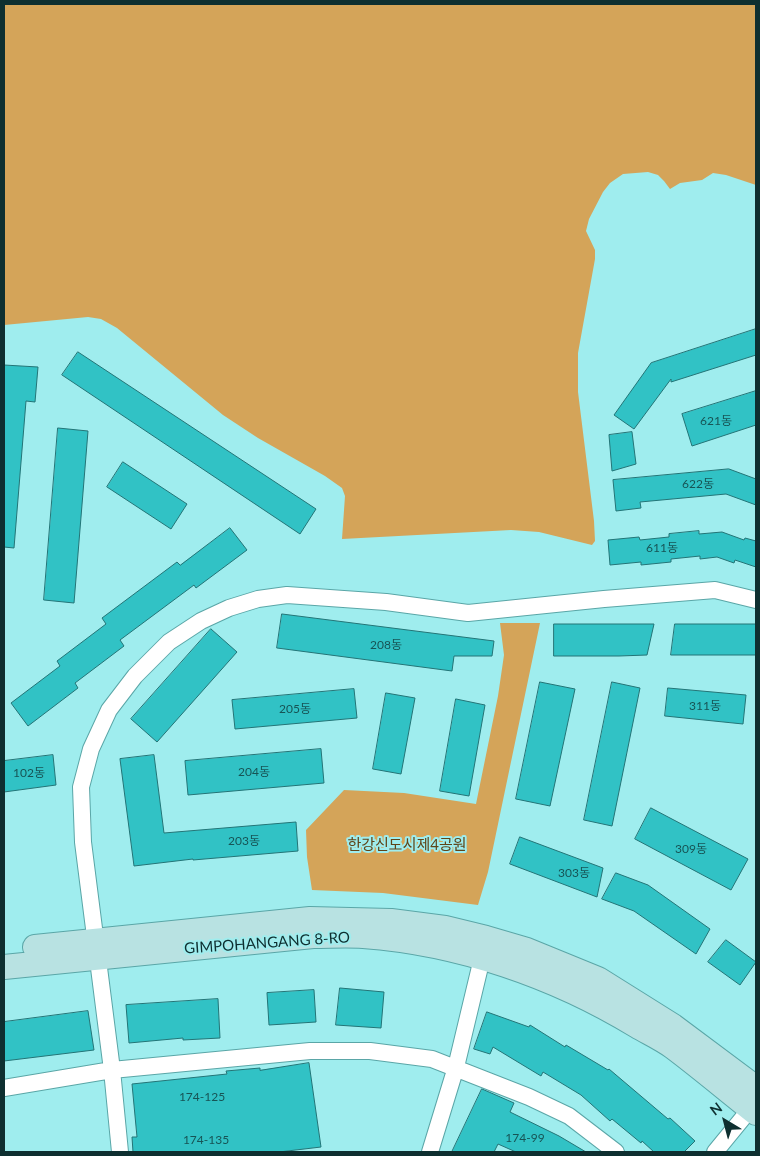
<!DOCTYPE html>
<html>
<head>
<meta charset="utf-8">
<style>
  body { margin:0 }
  #map { position:relative; width:760px; height:1156px; overflow:hidden; background:#9fedee; font-family:Lato,sans-serif }
  canvas { display:block }
  .frame { position:absolute; inset:0; border:5px solid #0e2f30; pointer-events:none }
  .north { position:absolute; left:700px; top:1096px; width:50px; height:50px; -webkit-text-stroke:4px #9fedee; paint-order:stroke; rotate:323deg; font-size:14px; font-weight:700; line-height:20px; text-align:center; color:#0e2f30 }
  .north::after { content:''; display:block; margin:auto; width:18px; height:22px; background:#0e2f30; clip-path:polygon(50% 0,100% 100%,50% 72%,0 100%) }
</style>
</head>
<body>
<div id="map">
<canvas width="760" height="1156"></canvas>
<div class="frame"></div>
<div class="north">N</div>
</div>
<script>
const context = document.querySelector('canvas').getContext('2d');
context.lineJoin = 'round';
function paint(path, color) {
  context.fillStyle = color;
  context.fill(path, 'evenodd');
}
function stroke(path, color, width, dash) {
  context.strokeStyle = color;
  context.lineWidth = width;
  context.lineCap = dash ? 'butt' : 'round';
  context.setLineDash(dash || []);
  context.stroke(path);
}
function drawText(font, color, halo, rows, align = 'center') {
  context.font = font + ' Lato,"Noto Sans KR",sans-serif';
  context.lineWidth = 4;
  context.setLineDash([]);
  context.textBaseline = 'middle';
  context.strokeStyle = halo;
  context.fillStyle = color;
  for (const [text, x, y, turn = 0] of rows) {
    context.save();
    context.translate(x, y);
    context.rotate((+turn || 0) * Math.PI / 180);
    context.textAlign = isNaN(turn) ? turn : align;
    if (halo) context.strokeText(text, 0, 0);
    context.fillText(text, 0, 0);
    context.restore();
  }
}
paint(new Path2D(`
  M 4,4 L 756,4 L 756,185 L 726,175 L 713,173 L 702,180 L 680,183 L 670,189 L 664,181 L 658,175 L 648,172 L 623,174 L 610,183 L 603,192 L 589,219 L 586,231 L 595,250 L 595,259 L 578,353 L 578,392 L 594,521 L 595,541 L 592,545 L 539,532 L 511,530 L 342,539 L 345,496 L 342,488 L 325,476 L 258,438 L 223,415 L 117,328 L 101,319 L 88,317 L 4,325 Z
  M 500,623 L 540,623 L 488,872 L 478,905 L 383,893 L 312,890 L 307,857 L 306,830 L 344,790 L 404,793 L 476,804 L 498,696 L 504,655 Z`), '#d4a459');
const building = new Path2D(`
  M 756,329 L 756,355 L 671,382 L 671,379 L 634,429 L 614,415 L 651,363 Z
  M 78,352 L 316,509 L 300,534 L 62,375 Z
  M 4,365 L 38,367 L 35,402 L 26,401 L 14,548 L 4,547 Z
  M 756,391 L 756,425 L 692,446 L 682,414 Z
  M 58,428 L 88,431 L 74,603 L 44,600 Z
  M 632,432 L 636,464 L 612,471 L 609,435 Z
  M 123,462 L 187,504 L 171,529 L 107,487 Z
  M 729,469 L 756,479 L 756,505 L 726,494 L 640,502 L 641,508 L 616,511 L 613,480 Z
  M 230,528 L 247,550 L 196,588 L 194,585 L 120,640 L 124,646 L 75,683 L 78,688 L 28,726 L 11,703 L 60,666 L 57,661 L 106,624 L 102,618 L 177,562 L 180,565 Z
  M 699,531 L 699,534 L 722,532 L 744,540 L 745,538 L 756,541 L 756,567 L 735,560 L 734,563 L 717,557 L 700,559 L 700,556 L 671,559 L 671,562 L 641,565 L 641,562 L 610,565 L 608,540 L 639,537 L 640,540 L 669,537 L 669,534 Z
  M 282,614 L 494,641 L 492,656 L 454,656 L 452,671 L 277,648 Z
  M 554,624 L 654,624 L 647,655 L 619,656 L 554,656 Z
  M 675,624 L 756,624 L 756,655 L 671,655 Z
  M 211,629 L 237,652 L 157,742 L 131,719 Z
  M 540,682 L 575,689 L 550,806 L 516,799 Z
  M 612,682 L 640,688 L 612,826 L 584,820 Z
  M 668,688 L 746,695 L 743,724 L 665,716 Z
  M 354,689 L 357,718 L 235,729 L 232,700 Z
  M 386,693 L 415,698 L 401,774 L 373,769 Z
  M 456,699 L 485,705 L 469,796 L 440,791 Z
  M 321,749 L 324,783 L 188,795 L 185,761 Z
  M 53,755 L 56,785 L 4,792 L 4,761 Z
  M 154,755 L 164,833 L 296,822 L 298,851 L 193,860 L 193,859 L 134,866 L 120,759 Z
  M 651,808 L 748,859 L 731,890 L 635,839 Z
  M 520,837 L 603,868 L 597,897 L 510,864 Z
  M 616,873 L 648,885 L 710,929 L 696,954 L 634,911 L 602,899 Z
  M 726,940 L 756,962 L 740,985 L 708,962 Z
  M 340,988 L 384,992 L 381,1028 L 336,1025 Z
  M 314,990 L 316,1022 L 269,1025 L 267,993 Z
  M 218,999 L 220,1038 L 183,1040 L 183,1038 L 129,1043 L 126,1005 Z
  M 88,1011 L 94,1050 L 4,1061 L 4,1022 Z
  M 487,1012 L 529,1027 L 530,1025 L 565,1047 L 566,1045 L 608,1070 L 609,1069 L 668,1119 L 670,1118 L 695,1141 L 684,1152 L 654,1152 L 642,1141 L 641,1143 L 612,1119 L 610,1121 L 581,1095 L 543,1072 L 541,1076 L 493,1047 L 490,1054 L 474,1049 Z
  M 309,1063 L 321,1147 L 279,1152 L 133,1152 L 132,1137 L 137,1137 L 132,1084 L 227,1074 L 226,1071 L 260,1068 L 260,1070 Z
  M 482,1089 L 514,1103 L 510,1112 L 559,1136 L 586,1152 L 516,1152 L 498,1144 L 494,1152 L 452,1152 Z`);
paint(building, '#31c2c5');
stroke(building, '#237476', 1);
const street = new Path2D(`
  M 4,1088 L 112,1070 L 310,1051 L 370,1051 L 432,1059 L 529,1097 L 569,1116 L 616,1152
  M 120,1152 L 112,1070 L 83,842 L 81,787 L 91,749 L 109,710 L 135,676 L 169,642 L 201,621 L 229,608 L 258,599 L 287,595 L 386,602 L 468,613 L 604,599 L 715,590 L 756,600
  M 430,1152 L 456,1067 L 484,950
  M 715,1152 L 751,1108`);
const secondary = new Path2D(`
  M 35,947 L 310,919 L 391,921 L 445,928 L 486,938 L 527,950 L 598,979 L 673,1026 L 756,1088
  M 4,967 L 313,936 C 330,936 346,935 363,936 C 459,943 555,976 637,1026 C 649,1033 662,1039 673,1047 C 701,1068 728,1091 756,1113`);
stroke(street, '#5aa6a7', 18);
stroke(secondary, '#5aa6a7', 26);
stroke(street, '#fff', 16);
stroke(secondary, '#b8e2e2', 24);
drawText('12px', '#175455', null, [
  ["621동",716,421],
  ["622동",698,484],
  ["611동",662,548],
  ["208동",386,645],
  ["311동",705,706],
  ["205동",295,709],
  ["204동",254,772],
  ["102동",29,773],
  ["203동",244,841],
  ["309동",691,849],
  ["303동",574,873],
  ["174-125",202,1097],
  ["174-99",525,1138],
  ["174-135",206,1140]
]);
drawText('15px', '#5f4418', '#9fedee', [
  ["한강신도시제4공원",407,845]
]);
drawText('15px', '#0e2f30', '#9fedee', [
  ["GIMPOHANGANG 8-RO",267,943,-4]
]);
</script>
</body>
</html>
